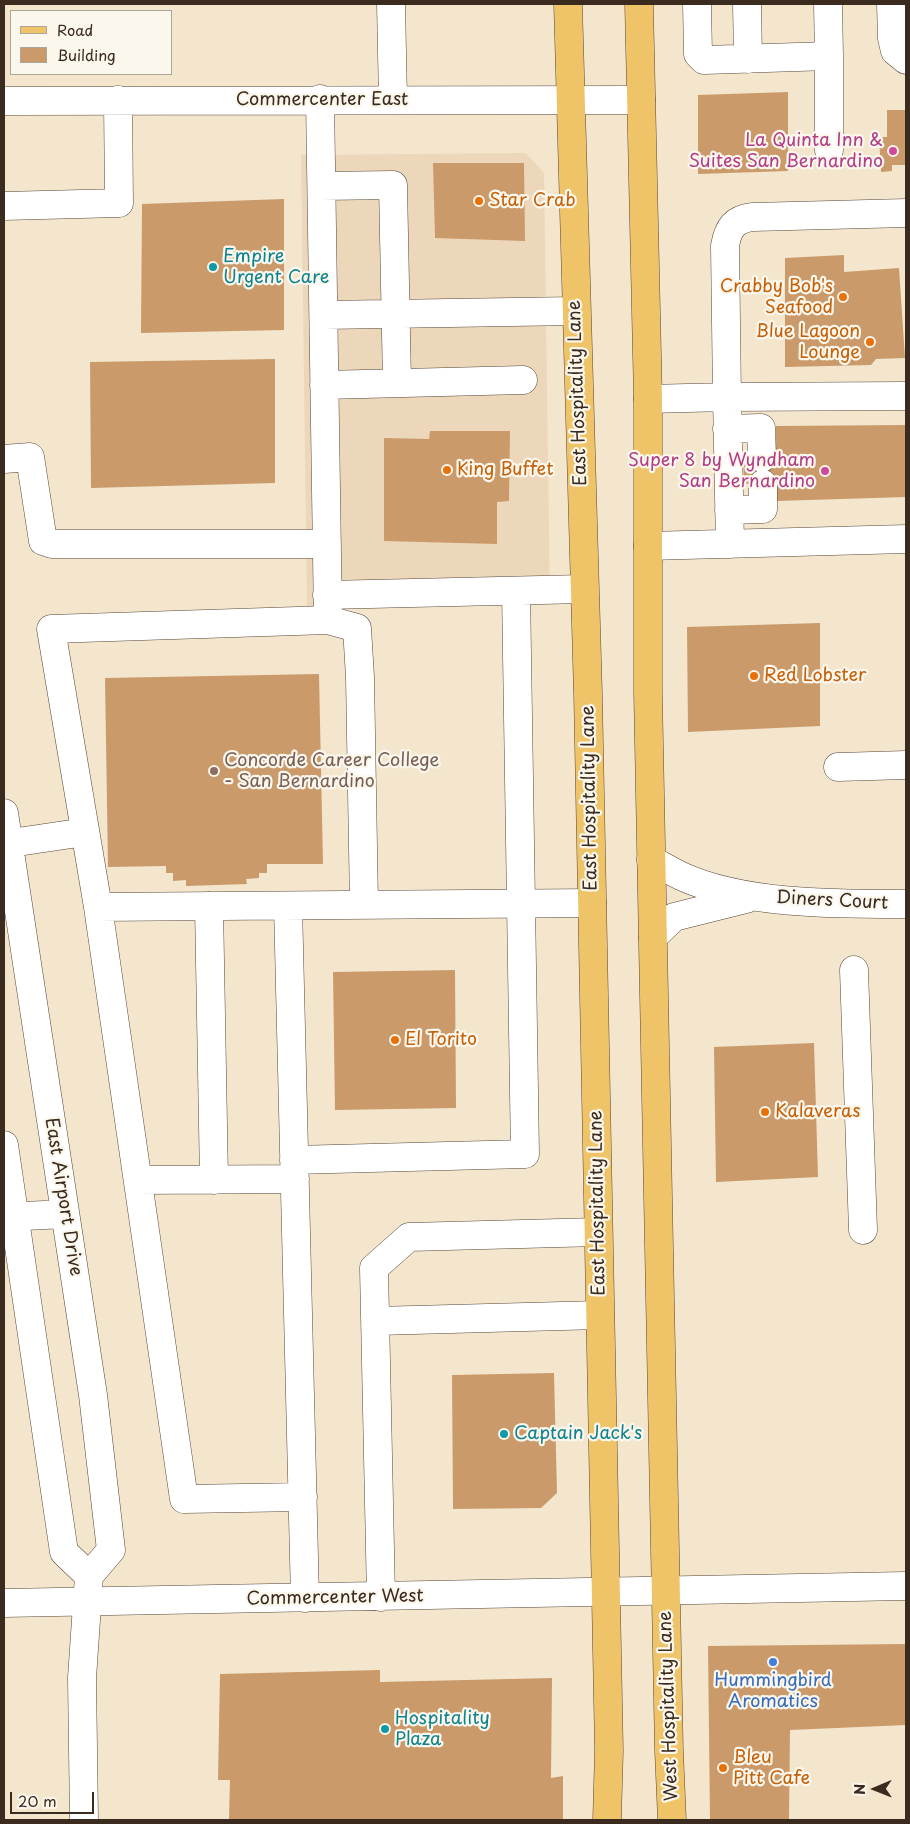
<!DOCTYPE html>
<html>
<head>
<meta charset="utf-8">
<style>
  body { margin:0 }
  #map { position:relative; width:910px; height:1824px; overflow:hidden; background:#f3e6cd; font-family:"Playpen Sans",sans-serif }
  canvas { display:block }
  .frame { position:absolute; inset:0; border:5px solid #3b2a1e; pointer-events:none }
  .legend { position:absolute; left:10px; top:10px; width:162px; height:65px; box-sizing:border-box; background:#fbf7ec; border:1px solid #aea59a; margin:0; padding:6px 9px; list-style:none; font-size:15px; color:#3b2a1e }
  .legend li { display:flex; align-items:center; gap:10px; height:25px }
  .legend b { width:25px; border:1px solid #aea59a }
  .north { position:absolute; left:850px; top:1764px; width:50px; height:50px; -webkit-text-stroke:4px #fbf7ec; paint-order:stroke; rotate:269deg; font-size:14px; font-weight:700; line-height:20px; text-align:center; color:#3b2a1e }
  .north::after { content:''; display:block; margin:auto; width:18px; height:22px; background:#3b2a1e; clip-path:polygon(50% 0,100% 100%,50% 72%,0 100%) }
  .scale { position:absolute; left:10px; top:1792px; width:84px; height:22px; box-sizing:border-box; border:2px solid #3b2a1e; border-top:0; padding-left:6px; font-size:15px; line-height:18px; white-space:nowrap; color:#3b2a1e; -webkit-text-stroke:4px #fbf7ec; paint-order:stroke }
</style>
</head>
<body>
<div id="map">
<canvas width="910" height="1824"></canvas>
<div class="frame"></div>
<ul class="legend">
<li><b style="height:6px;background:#efc469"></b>Road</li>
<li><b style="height:14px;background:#ca9a6b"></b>Building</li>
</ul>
<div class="north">N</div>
<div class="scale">20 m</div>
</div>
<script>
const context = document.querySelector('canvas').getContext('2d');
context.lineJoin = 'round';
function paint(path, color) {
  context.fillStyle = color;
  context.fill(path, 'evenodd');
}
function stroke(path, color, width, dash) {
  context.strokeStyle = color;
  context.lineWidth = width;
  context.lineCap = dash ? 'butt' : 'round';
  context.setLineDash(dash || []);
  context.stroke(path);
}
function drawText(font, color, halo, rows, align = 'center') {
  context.font = font + ' "Playpen Sans",sans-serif';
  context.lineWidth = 4.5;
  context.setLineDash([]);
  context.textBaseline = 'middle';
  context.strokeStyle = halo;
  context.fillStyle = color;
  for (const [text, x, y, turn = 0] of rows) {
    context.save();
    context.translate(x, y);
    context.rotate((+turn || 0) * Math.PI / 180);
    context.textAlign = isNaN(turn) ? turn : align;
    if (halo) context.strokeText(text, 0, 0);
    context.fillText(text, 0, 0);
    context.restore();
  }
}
paint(new Path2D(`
  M 526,153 L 544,173 L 550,604 L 307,608 L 301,155 Z`), '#edd7bb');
paint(new Path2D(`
  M 788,92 L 788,171 L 698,174 L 698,95 Z
  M 887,110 L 906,110 L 906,165 L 892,165 L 892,171 L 881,172 L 879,137 L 887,137 Z
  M 433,163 L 524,163 L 525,241 L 435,238 Z
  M 284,199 L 284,330 L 141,333 L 142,204 Z
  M 844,255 L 844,272 L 899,268 L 905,358 L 876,359 L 871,365 L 785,367 L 785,258 Z
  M 275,359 L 275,483 L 91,488 L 90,362 Z
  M 906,425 L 906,497 L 776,501 L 776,483 L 744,484 L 743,458 L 776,457 L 776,426 Z
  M 430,431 L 510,431 L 509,501 L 497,502 L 497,544 L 384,541 L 384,438 L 429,439 Z
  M 820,623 L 820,726 L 688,732 L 687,627 Z
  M 319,674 L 323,864 L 267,864 L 267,873 L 259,873 L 259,878 L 246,879 L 247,884 L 186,886 L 186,880 L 173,881 L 173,873 L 166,873 L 166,866 L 108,867 L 105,678 Z
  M 455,970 L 456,1108 L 335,1110 L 333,972 Z
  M 814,1043 L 818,1177 L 716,1182 L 714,1047 Z
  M 554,1373 L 557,1493 L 541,1508 L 453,1509 L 452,1375 Z
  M 906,1644 L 906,1725 L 790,1730 L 789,1820 L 710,1820 L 708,1646 Z
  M 380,1670 L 380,1682 L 552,1678 L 551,1778 L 563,1776 L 563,1820 L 229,1820 L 230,1780 L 218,1780 L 220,1674 Z`), '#ca9a6b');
const minor = new Path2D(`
  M 391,4 L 393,100
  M 697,4 L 698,54 L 704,60 L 829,56 L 828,4
  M 747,4 L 748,59
  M 891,4 L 892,38 L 895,51 L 906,60
  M 829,56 L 829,150
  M 320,99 L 328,620
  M 4,101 L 641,100
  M 322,186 L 393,185 L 397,383
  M 4,206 L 119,203 L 118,100
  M 324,315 L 575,311
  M 324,385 L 523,380
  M 648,399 L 727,397 L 725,246 C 728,228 734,219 753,217 L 906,213
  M 727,429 L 761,428 L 762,458
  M 4,459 L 30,457 L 43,541 L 52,544 L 327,544
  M 729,510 L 763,509 L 763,484
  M 730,544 L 727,397 L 906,396
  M 648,546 L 906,539
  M 327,595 L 584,589
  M 838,767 L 906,765
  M 4,813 L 93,1395 L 111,1550 L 89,1576 L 82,1678 L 84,1820
  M 4,844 L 85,832
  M 651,860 C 661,865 671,871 681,876 C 744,905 838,904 906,904
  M 209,906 L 214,1180
  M 288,906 L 305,1598
  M 98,907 L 592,903
  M 653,937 L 674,917 L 746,899
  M 854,970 L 863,1230
  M 4,1145 L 64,1552 L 89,1576
  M 294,1160 L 525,1154 L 516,591
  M 138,1180 L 295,1179
  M 4,1217 L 65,1214
  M 376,1321 L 600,1315
  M 303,1497 L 184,1499 L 98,907 L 51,629 L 328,620 L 357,628 L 360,677 L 364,905
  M 381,1597 L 374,1268 L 409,1237 L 598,1232
  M 4,1603 L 906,1586`);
const major = new Path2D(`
  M 568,4 L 588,694 L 609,1750 L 607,1820
  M 639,4 L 648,399 L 648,693 L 669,1751 L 672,1820`);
stroke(minor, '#574638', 29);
stroke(major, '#574638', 29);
stroke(minor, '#fff', 28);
stroke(major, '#efc469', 28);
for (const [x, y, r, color] of [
  [893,151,5,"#d1479c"],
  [479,201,5,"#e8710a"],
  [213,267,5,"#0f9aa8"],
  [843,297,5,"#e8710a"],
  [870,342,5,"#e8710a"],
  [447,470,5,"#e8710a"],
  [825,471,5,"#d1479c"],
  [754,676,5,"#e8710a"],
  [214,771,5,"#8d6e63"],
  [395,1040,5,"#e8710a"],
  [765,1112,5,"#e8710a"],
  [504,1434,5,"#0f9aa8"],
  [773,1662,5,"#3f7fe0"],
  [385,1729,5,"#0f9aa8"],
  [723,1768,5,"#e8710a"]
]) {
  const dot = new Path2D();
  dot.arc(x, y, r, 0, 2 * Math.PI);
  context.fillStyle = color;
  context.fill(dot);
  stroke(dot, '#fbf7ec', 2);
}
drawText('18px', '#3b2a1e', '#fbf7ec', [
  ["Commercenter East",322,100],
  ["East Hospitality Lane",578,393,-92],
  ["East Hospitality Lane",590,798,-91],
  ["Diners Court",832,901,3],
  ["East Airport Drive",63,1197,81],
  ["East Hospitality Lane",598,1203,-91],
  ["Commercenter West",335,1598,-1],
  ["West Hospitality Lane",669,1706,-92]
]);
drawText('18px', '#b23c85', '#fbf7ec', [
  ["La Quinta Inn &",883,141],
  ["Suites San Bernardino",883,162],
  ["Super 8 by Wyndham",815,461],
  ["San Bernardino",815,482]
], 'right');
drawText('18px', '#c56008', '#fbf7ec', [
  ["Star Crab",489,201],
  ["Crabby Bob's",833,287,"right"],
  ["Seafood",833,308,"right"],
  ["Blue Lagoon",860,332,"right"],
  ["Lounge",860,353,"right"],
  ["King Buffet",457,470],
  ["Red Lobster",764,676],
  ["El Torito",405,1040],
  ["Kalaveras",775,1112],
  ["Bleu",733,1758],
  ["Pitt Cafe",733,1779]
], 'left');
drawText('18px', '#0d838f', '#fbf7ec', [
  ["Empire",223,257],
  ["Urgent Care",223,278],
  ["Captain Jack's",514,1434],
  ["Hospitality",395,1719],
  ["Plaza",395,1740]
], 'left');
drawText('18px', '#785e54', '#fbf7ec', [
  ["Concorde Career College",224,761],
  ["- San Bernardino",224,782]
], 'left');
drawText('18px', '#366cbe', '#fbf7ec', [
  ["Hummingbird",773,1681],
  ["Aromatics",773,1702]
]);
</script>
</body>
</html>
